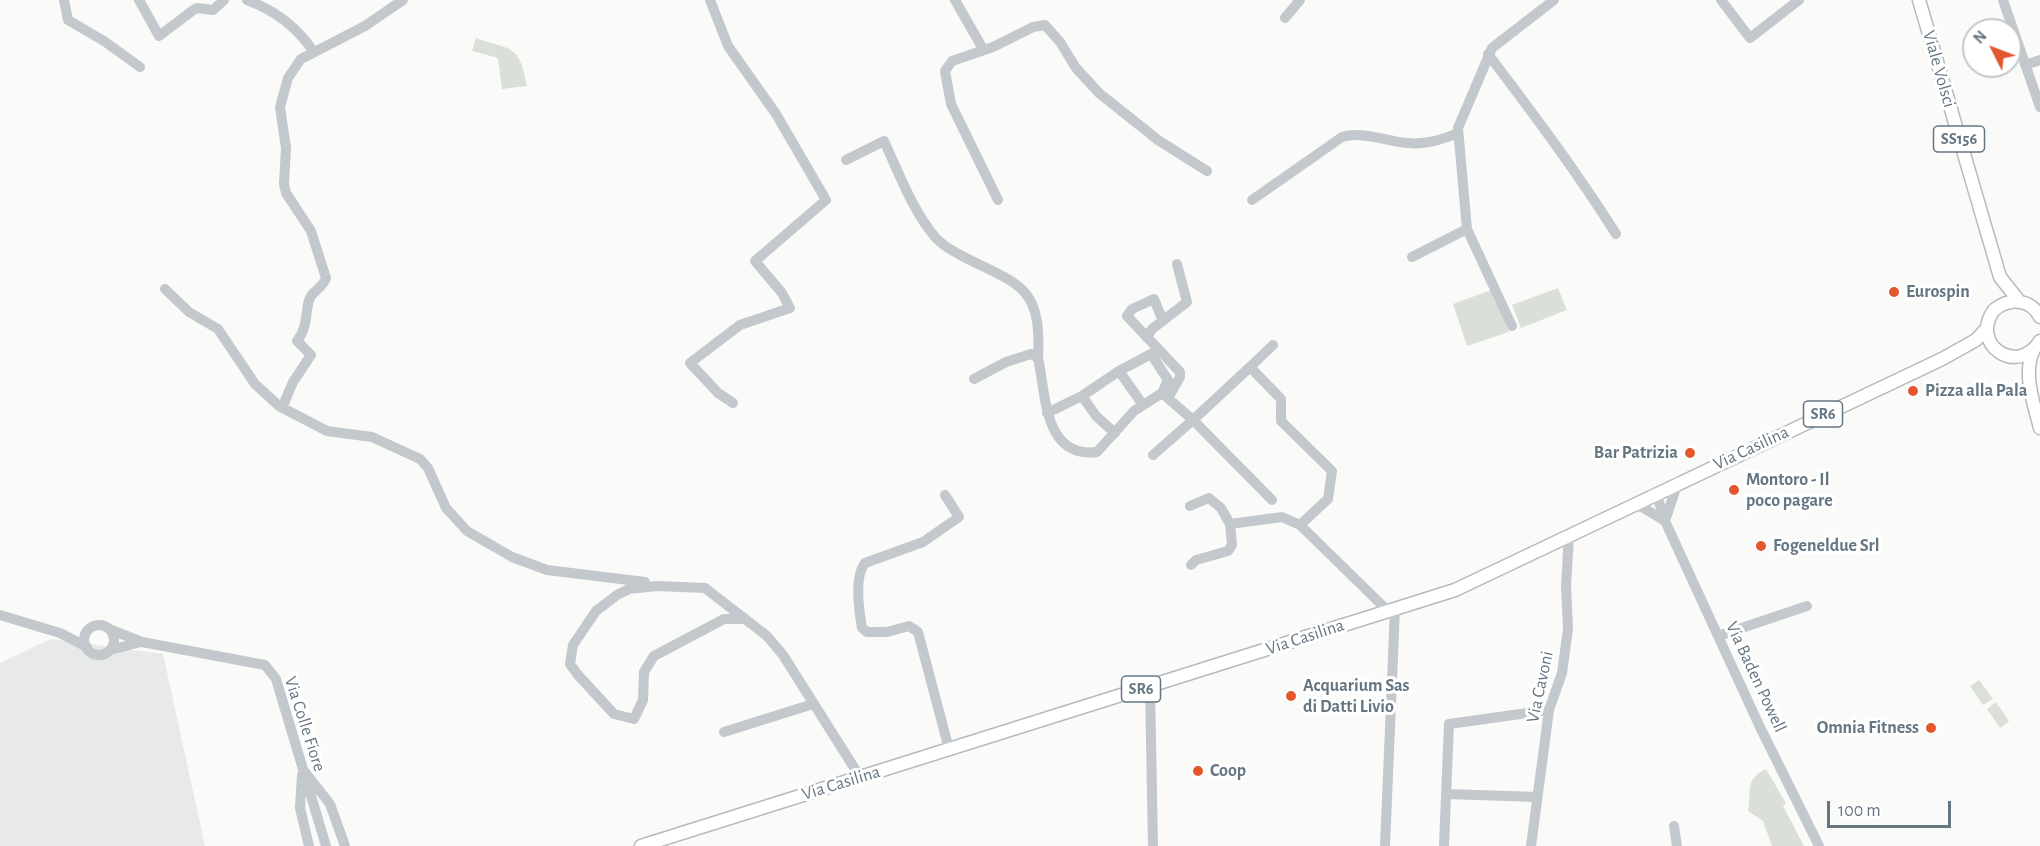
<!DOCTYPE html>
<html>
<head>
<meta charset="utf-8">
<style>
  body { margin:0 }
  #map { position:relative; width:2040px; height:846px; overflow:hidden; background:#fafaf8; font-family:"Alegreya Sans",sans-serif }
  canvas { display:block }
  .north { position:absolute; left:1962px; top:18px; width:60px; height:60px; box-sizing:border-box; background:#fff; border:2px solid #c1c8cd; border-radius:50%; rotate:312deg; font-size:16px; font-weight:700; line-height:24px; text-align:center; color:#657683 }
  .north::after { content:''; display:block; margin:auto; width:21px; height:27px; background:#e4572e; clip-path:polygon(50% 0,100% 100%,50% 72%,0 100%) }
  .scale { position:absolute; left:1827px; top:801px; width:124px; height:27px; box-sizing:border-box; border:3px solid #657683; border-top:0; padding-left:8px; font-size:18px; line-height:21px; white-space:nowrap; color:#657683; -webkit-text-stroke:4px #fff; paint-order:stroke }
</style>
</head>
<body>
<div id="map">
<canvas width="2040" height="846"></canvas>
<div class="north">N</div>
<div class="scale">100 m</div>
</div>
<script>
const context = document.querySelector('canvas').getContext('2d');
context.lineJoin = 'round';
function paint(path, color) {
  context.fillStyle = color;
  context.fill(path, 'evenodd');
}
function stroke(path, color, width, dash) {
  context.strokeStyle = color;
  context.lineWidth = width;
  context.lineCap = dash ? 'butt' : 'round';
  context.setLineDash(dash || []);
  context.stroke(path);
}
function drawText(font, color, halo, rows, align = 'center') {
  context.font = font + ' "Alegreya Sans",sans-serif';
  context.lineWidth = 6;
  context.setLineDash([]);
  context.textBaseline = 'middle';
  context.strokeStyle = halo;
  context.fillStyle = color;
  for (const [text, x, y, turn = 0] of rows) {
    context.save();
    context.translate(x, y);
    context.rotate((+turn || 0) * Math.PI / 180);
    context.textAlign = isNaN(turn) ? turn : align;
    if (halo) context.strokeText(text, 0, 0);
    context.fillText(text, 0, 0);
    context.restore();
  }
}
paint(new Path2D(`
  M 51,639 L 163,654 L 205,846 L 0,846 L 0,663 Z`), '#e8e9e9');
paint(new Path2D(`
  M 476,38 C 513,51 519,44 527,86 L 502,89 L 498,58 L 472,51 Z
  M 1558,288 L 1567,310 L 1521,328 L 1512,305 Z
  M 1494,289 L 1509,332 L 1467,346 L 1453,304 Z
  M 1979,680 L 1993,699 L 1983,705 L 1970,686 Z
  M 1996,702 L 2009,721 L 2000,728 L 1987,709 Z
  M 1766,769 L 1786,803 L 1783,806 L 1804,846 L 1772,846 L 1763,821 L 1748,811 C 1752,790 1744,780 1766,769 Z`), '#dadfd7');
const major = new Path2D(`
  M 1919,0 L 2000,277 L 2019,301
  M 2040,317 C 2031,299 2010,297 1994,310 C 1969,345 2018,377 2040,341
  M 2034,349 C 2022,373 2034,404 2040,428
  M 641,846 L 1455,590 L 1942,359 L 1976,340 L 1987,328`);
stroke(major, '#b5babe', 15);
stroke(new Path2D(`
  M 64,0 L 68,20 L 104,41 L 140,67
  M 139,0 L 159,36 L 192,11 L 197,8 L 213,10 L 224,0
  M 247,0 C 274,10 297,27 313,51
  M 710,0 L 728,46 L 776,114 L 826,200 L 755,261 L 782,293 L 790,308 L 740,325 L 690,363 L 718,393 L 733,403
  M 955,0 L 983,49
  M 1721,0 L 1750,38 L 1799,0
  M 2003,0 L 2040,107
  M 1285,18 L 1300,0
  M 1488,54 C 1532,112 1577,172 1616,234
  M 2025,65 L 2040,60
  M 846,160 L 884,141 C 899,173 913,212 936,238 C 943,246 953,251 962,256 C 1018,285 1042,284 1038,358
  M 998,200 L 951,104 L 945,71 L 952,61 L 993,47 L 1033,27 L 1045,25 L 1060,42 L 1076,68 L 1099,93 L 1158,140 L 1207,171
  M 1252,200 L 1342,137 C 1363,131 1386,141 1407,143 C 1425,145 1442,140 1458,133
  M 1467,229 L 1458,128 L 1492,48 L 1554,0
  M 1412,257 L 1467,229 L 1512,326
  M 165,289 L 189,312 L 218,329 L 255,384 L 279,406 L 327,431 L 372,437 L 420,459 L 428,468 L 446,508 L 467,531 L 512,557 L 547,570 L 645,582
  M 1163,321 L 1154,299 L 1132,309 L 1127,316 L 1180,372 L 1180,377 L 1168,398
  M 1147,338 L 1152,329 L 1187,302 L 1177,264
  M 1250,367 L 1273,345
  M 1119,371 L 1151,354 L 1168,380 L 1162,393
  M 974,379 L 1006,362 L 1031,354 L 1038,358 C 1046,392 1043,459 1097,452 L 1134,411 L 1162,393 L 1193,420 L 1250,367 L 1281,399 L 1281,421 L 1332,471 L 1328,499 L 1300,525 L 1388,611
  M 1082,396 L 1119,371 L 1143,405
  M 282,408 L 293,382 L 311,355 L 297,341 C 310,325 304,307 311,296 C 316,289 323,287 326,278 L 311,231 L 286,193 L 284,184 L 286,148 L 280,107 L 288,78 L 301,59 L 365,26 L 403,0
  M 1047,413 L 1082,396 L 1096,416 L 1115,433
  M 1153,455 L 1193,420 L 1272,500
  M 1652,494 L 1658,499 L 1665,521 L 1759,725 L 1819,846
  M 945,495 L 959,517 L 923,542 L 865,563 C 854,577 859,611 862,628 L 867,632 L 887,632 L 909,626 L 918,632 L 949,749
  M 1631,505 L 1642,507 L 1665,521
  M 1190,506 L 1209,498 L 1221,508 L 1230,524 L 1282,517 L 1300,525
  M 1666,518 L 1678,482
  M 1191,565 L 1196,560 L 1228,551 L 1232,545 L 1230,524
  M 0,615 L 60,633 L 87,647
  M 744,619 L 724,619 L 654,656 L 644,672 L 643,700 L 634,719 L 614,714 L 578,675 L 570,664 L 573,645 L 596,611 L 617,595 L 629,589 L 657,586 L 705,588 L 767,636 L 783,655 L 860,777
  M84 640a15 15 0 1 1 30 0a15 15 0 1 1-30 0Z
  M 109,629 L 142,642 L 265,665 L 276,679 L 326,846
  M 1718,636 L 1807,606
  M 110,650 L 141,642
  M 1150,686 L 1153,846
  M 724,732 L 813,704
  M 305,772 L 330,804 L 345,846
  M 302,775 L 300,808 L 309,846
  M 1447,794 L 1537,797
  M 1674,826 L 1677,846
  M 1385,846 L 1395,609
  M 1444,846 L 1449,724 L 1549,710
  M 1531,846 L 1549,710 L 1562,673 L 1568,629 L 1566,586 L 1569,535`), '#c3c8cc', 10);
stroke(major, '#fff', 12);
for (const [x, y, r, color] of [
  [1894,292,6,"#e4572e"],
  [1913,391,6,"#e4572e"],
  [1690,453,6,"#e4572e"],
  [1734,490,6,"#e4572e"],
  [1761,546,6,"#e4572e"],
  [1291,696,6,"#e4572e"],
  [1931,728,6,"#e4572e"],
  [1198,771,6,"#e4572e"]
]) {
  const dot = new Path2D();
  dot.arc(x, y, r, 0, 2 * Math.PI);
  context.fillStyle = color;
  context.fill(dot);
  stroke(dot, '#fff', 2);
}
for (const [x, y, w] of [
  [1959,139,51],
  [1823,414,39],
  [1141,689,39]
]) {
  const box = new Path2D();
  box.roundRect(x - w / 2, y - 13, w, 26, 4.5);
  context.fillStyle = '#fff';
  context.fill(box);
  stroke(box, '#657683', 1.5);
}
drawText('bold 16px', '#657683', null, [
  ["SS156",1959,139],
  ["SR6",1823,414],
  ["SR6",1141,689]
]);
drawText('18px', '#657683', '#fff', [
  ["Viale Volsci",1939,69,74],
  ["Via Casilina",1751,448,-25],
  ["Via Casilina",1305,637,-18],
  ["Via Baden Powell",1756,677,65],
  ["Via Cavoni",1540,687,-78],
  ["Via Colle Fiore",305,724,72],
  ["Via Casilina",841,783,-17]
]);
drawText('bold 18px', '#657683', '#fff', [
  ["Eurospin",1906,292],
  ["Pizza alla Pala",1925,391],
  ["Bar Patrizia",1678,453,"right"],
  ["Montoro - Il",1746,480],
  ["poco pagare",1746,501],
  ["Fogeneldue Srl",1773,546],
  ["Acquarium Sas",1303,686],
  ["di Datti Livio",1303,707],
  ["Omnia Fitness",1919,728,"right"],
  ["Coop",1210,771]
], 'left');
</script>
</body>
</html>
